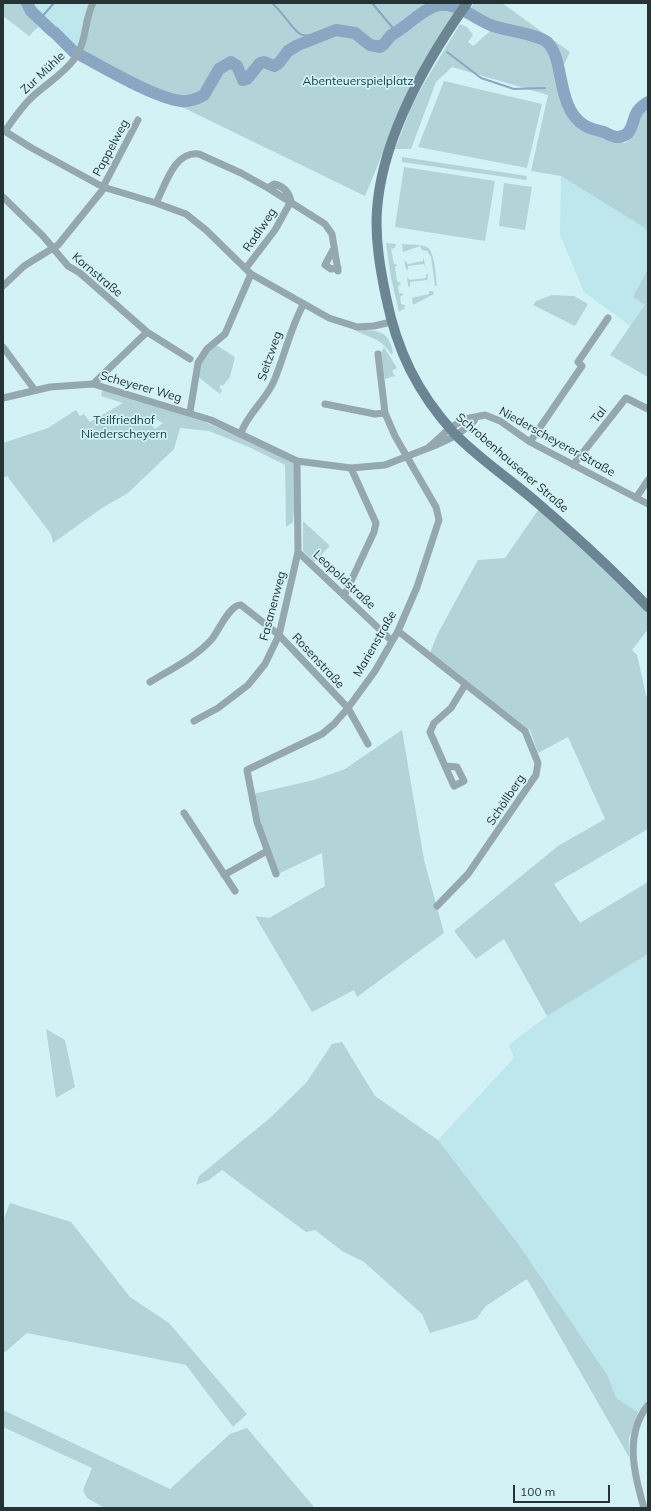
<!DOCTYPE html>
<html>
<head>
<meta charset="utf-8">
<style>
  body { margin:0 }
  #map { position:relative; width:651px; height:1511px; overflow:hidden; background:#d2f2f6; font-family:Mulish,sans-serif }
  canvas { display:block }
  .frame { position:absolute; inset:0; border:4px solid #263335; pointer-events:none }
  .scale { position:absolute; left:513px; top:1485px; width:97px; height:18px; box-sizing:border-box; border:2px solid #263335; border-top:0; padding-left:5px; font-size:12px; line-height:14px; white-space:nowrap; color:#263335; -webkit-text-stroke:3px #d2f2f6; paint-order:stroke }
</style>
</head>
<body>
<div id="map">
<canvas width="651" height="1511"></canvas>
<div class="frame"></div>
<div class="scale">100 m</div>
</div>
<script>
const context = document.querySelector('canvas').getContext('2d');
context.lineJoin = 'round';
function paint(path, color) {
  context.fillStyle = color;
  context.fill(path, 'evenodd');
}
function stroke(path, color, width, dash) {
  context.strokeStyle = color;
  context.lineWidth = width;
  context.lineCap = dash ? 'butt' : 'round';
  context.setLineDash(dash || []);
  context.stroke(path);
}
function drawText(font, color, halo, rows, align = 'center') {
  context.font = font + ' Mulish,sans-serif';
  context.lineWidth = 3.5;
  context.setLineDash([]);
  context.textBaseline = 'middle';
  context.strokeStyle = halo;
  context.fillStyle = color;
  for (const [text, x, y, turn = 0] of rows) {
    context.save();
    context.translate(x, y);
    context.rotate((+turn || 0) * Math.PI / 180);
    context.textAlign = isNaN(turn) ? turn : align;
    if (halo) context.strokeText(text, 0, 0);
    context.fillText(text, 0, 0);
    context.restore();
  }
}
paint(new Path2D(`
  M 33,3 L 92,3 L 83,19 L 82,39 L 74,54 L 41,24 L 38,9 Z
  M 561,176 L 648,229 L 648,349 L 629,325 L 584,292 L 560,235 Z
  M 648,954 L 648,1399 L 638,1412 L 616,1398 L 608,1376 L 519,1245 L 438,1140 L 514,1058 L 509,1045 L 547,1016 Z`), '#bde7ed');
paint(new Path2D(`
  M 3,3 L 33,3 L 38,9 L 41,24 L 29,36 L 3,16 Z
  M 94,3 L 460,3 L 430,52 L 392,131 L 365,196 L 79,57 L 82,39 L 83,19 Z
  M 474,3 L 502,3 L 570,52 L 563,67 L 565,81 L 556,52 L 547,40 L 534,34 L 507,28 L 469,11 Z
  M 460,24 L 467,27 L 473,35 L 468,42 L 473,46 L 494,28 L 541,40 C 559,52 556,73 561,91 C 564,103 570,116 578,125 L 582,119 L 588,127 L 610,139 L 625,143 L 630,138 L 638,119 L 648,108 L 648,234 L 645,228 L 561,176 L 531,171 L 548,95 L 452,67 L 436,82 L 411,149 L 395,149 L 412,105 L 426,80 Z
  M 444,81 L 542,104 L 527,168 L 418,147 Z
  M 402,157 L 527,176 L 526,180 L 402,162 Z
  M 404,167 L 495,181 L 485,241 L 395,227 Z
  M 504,183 L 532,187 L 525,230 L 499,226 Z
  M 386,243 L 396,244 L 395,248 L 391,249 L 394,264 L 398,265 L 395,267 L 397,281 L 401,283 L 398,287 L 399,293 L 404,294 L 400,297 L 401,304 L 405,305 L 405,308 L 399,312 L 391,278 Z
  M 402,244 C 409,245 421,244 427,247 C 435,251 436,278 437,286 L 435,286 L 431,257 L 427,251 L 422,250 L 420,246 L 403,252 Z
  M 423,257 L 426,268 L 424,264 L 408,266 L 408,270 L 406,269 L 404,260 L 408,264 L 423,261 Z
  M 648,269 L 648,377 L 610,355 L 645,305 L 633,297 Z
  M 426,274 L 428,274 L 427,284 L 427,280 L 410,282 L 410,287 L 408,286 L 407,277 L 410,280 L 426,278 Z
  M 429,291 L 433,291 L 434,294 L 413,305 L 412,298 L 429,294 Z
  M 552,295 L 574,296 L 588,304 L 575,326 L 533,305 L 536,301 Z
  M 351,328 C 373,332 389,326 393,353 L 391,354 C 380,336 364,337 351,328 Z
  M 216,345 L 235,357 L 230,377 L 223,386 L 221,385 L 219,387 L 222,390 L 220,394 L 197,376 C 201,362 206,355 216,345 Z
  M 384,347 L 397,368 L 392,371 L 395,376 L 385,379 L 381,353 Z
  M 107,390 L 205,422 L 294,461 L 296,482 L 293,522 L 286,527 L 285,465 L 249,447 L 209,431 L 180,428 L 174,449 L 128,493 L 102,508 L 53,543 L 51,534 L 7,476 L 3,478 L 3,443 L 48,428 L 76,410 L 80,416 L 84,414 L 90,422 L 123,403 L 101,396 L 102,391 ZM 153,418 L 163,423 L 155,429 L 150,423 Z
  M 541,506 L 648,607 L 648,629 L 632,650 L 637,655 L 646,695 L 648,697 L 648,829 L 554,884 L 580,923 L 648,882 L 648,954 L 547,1016 L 504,939 L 476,959 L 454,931 L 558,846 L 605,819 L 568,737 L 538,753 L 530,730 L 430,653 L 437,635 L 478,560 L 505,558 Z
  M 303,521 L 330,546 L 314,562 L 303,551 Z
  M 402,730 L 424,860 L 444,933 L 357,997 L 354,990 L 312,1012 L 255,916 L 269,918 L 325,886 L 322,853 L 278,874 L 269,853 L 253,794 L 314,780 L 345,769 Z
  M 46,1029 L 65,1040 L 75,1087 L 56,1098 Z
  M 342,1042 L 375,1096 L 438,1140 L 519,1245 L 608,1376 L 616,1398 L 638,1412 L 629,1438 L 629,1457 L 527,1279 L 486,1306 L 476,1319 L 430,1333 L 422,1314 L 364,1262 L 342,1251 L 315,1230 L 306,1232 L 222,1170 L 209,1180 L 196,1185 L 199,1176 L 270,1118 L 306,1083 L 332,1044 Z
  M 10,1203 L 71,1222 L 130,1297 L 169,1323 L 247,1414 L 233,1427 L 186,1365 L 27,1333 L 3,1354 L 3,1221 Z
  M 3,1410 L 170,1489 L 230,1434 L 247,1428 L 315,1508 L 105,1508 L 87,1498 L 83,1490 L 92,1468 L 3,1427 Z`), '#b2d4d8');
stroke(new Path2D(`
  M 272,3 C 281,10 293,30 300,34 C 305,37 311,34 318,36
  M 372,3 L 397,33
  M 40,19 L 54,3
  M 447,52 L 481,78 L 514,89 L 545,88`), '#89a7c3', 2);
stroke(new Path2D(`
  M 27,3 L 31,11 L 52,31
  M 54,32 L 74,52 L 80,55 C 105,68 155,98 181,101 C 189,102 197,99 204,95 L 219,69 L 231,62 L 237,66 L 243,80 L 247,79 L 260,63 L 264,62 L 274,66 L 279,63 L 288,51 L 298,45 L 336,30 L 355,33 L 370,45 L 380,47 C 386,44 388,37 393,34 C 406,27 425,7 439,5 C 458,2 476,20 493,26 C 505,30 541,35 548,43 C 565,61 556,107 584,125 C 590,129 597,130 604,132 C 614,137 618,140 628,133 C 637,121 630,113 648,102`), '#89a7c3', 12);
stroke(new Path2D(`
  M 3,130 L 30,147 L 103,187 L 156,203 L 186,214 L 206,230 L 251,274 L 329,318 L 357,327 L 374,326 L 391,322
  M 5,131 C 13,120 20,109 30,99 C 44,85 63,75 75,58 C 87,41 84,21 93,3
  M 103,187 L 138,120
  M 3,197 L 43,236 L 68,266 L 80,273 L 147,332
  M 291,201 C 289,192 283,186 274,184 L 268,188 L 325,224 L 332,234 L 338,271
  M 156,203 C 166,184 174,151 199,154 L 241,173 L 268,188
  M 333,250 L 325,265 L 331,269 L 338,268
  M 246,268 L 275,230 L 290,203
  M 3,286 L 24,266 L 58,245 L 105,187
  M 3,347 L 34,389
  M 93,384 L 147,332 L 190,359
  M 3,398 L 50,387 L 93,384 L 211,420 L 297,461 L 351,468 L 385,465 L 436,445 L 457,435 L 474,421 L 476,417
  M 325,404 L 375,414 L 385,413
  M 190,412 L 198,363 L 207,349 L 225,334 L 251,274
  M 241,433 C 248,413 266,400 274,381 C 285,355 290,329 303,305
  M 530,442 L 582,366 L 578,362 L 608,318
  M 429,447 L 450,428 L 465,419 L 485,415 L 500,421 L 530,442 L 648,504
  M 573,465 L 626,398 L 648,409
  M 636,498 L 648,480
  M 298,552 L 392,641
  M 344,596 L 374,532 L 376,523 L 351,468
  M 398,631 L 525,731 L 538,763 L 536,775 L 468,874 L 437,906
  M 150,682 C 171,669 195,658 212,639 C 219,630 230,604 241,605 L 279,635 L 348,708 L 368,744
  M 194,721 L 218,708 L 248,685 L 265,664 L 279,635 L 298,552 L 297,461
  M 445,766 L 430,732 L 434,723 L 451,708 L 465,685
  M 445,766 L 457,767 L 464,781 L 454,786 Z
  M 184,813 L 235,891
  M 276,874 L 257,822 L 247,770 L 322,734 L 334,724 L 348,708 L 375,671 L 398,631 L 417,587 L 439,520 L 436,507 L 395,436 L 385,413 L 378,354
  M 224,875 L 267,851
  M 644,1508 C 634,1474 624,1435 648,1405`), '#95a7af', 7);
stroke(new Path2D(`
  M 467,3 C 426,61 382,138 377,210 C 375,239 380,268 386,297 C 397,351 417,392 454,433 C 480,460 513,481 541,506 C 578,538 615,572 648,607`), '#6b8692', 10);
drawText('12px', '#263335', '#d2f2f6', [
  ["Zur Mühle",43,73,-43],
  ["Pappelweg",111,148,-62],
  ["Radlweg",260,230,-56],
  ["Kornstraße",97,275,40],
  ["Seitzweg",270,356,-71],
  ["Scheyerer Weg",141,387,16],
  ["Tal",599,415,-52],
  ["Niederscheyerer Straße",557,442,29],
  ["Schrobenhausener Straße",512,463,41],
  ["Leopoldstraße",344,580,43],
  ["Fasanenweg",273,606,-75],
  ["Marienstraße",375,644,-60],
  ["Rosenstraße",318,661,47],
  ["Schöllberg",506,800,-56]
]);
drawText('12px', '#103e44', '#d2f2f6', [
  ["Abenteuerspielplatz",358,81],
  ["Teilfriedhof",124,420],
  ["Niederscheyern",124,434]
]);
</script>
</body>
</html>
